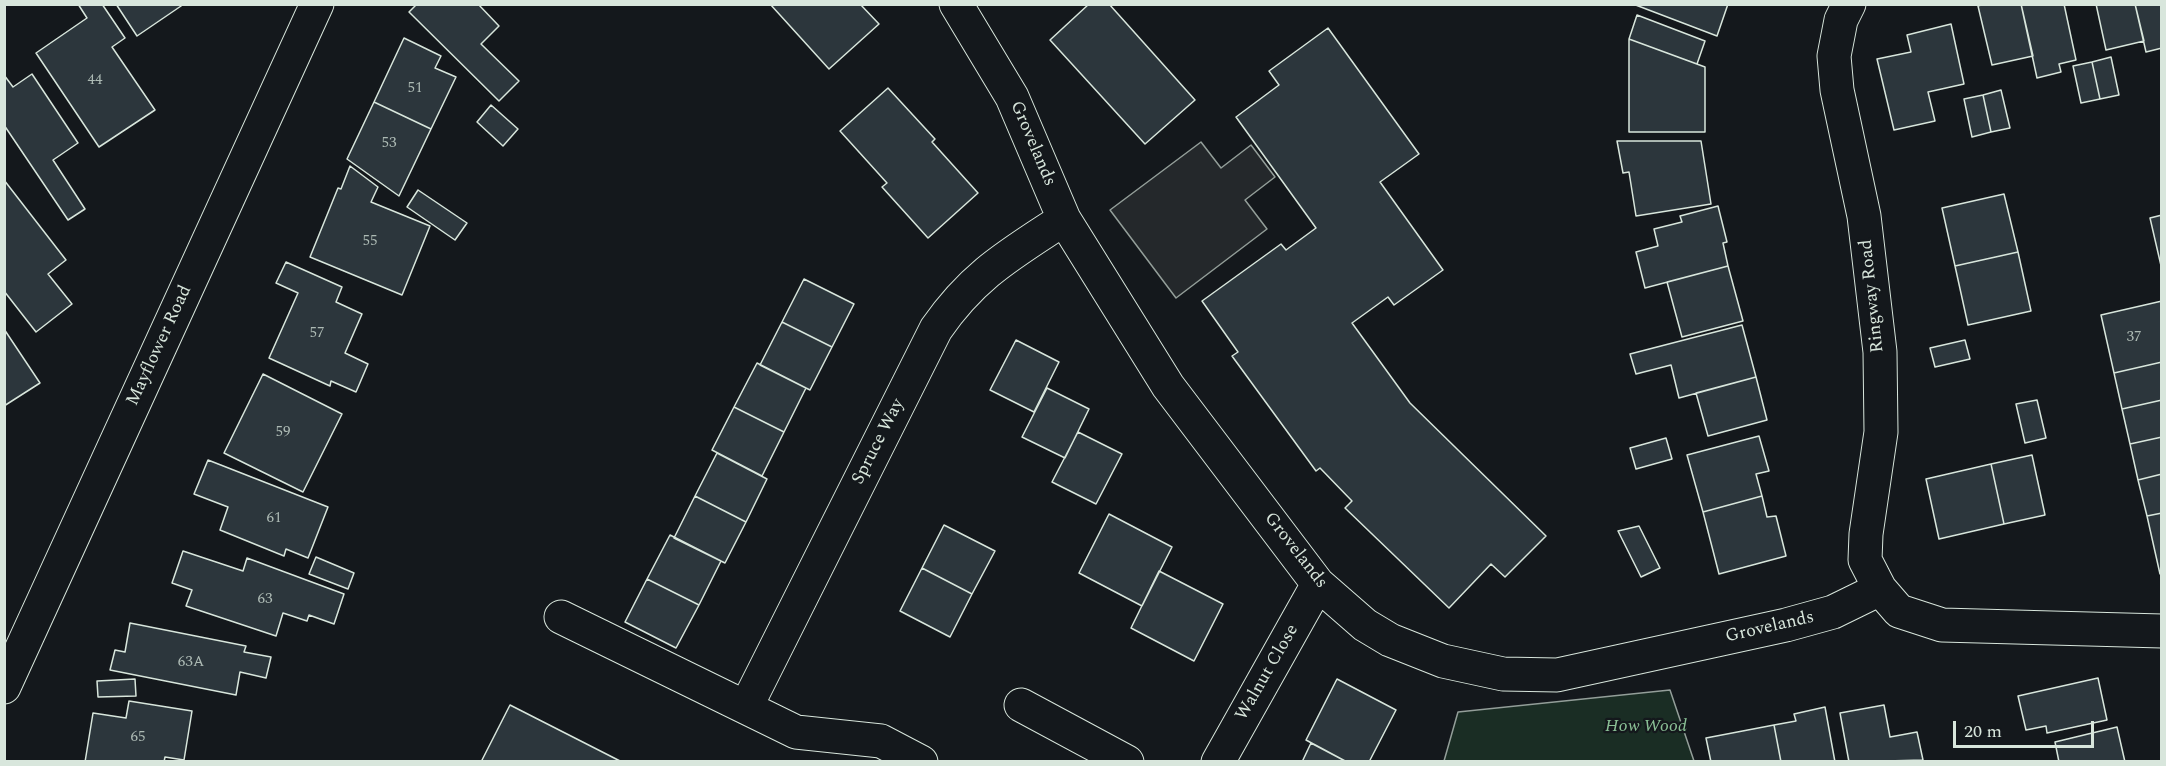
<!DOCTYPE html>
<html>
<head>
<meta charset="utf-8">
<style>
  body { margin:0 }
  #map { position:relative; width:2166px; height:766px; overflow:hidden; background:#14181c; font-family:Spectral,serif }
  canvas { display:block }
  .frame { position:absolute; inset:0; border:6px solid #d8e6dc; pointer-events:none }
  .scale { position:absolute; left:1953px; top:721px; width:141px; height:27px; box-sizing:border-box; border:3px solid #d8e6dc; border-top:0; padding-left:8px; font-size:18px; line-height:21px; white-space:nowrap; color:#d8e6dc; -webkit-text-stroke:4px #14181c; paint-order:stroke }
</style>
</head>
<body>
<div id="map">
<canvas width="2166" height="766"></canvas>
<div class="frame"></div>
<div class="scale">20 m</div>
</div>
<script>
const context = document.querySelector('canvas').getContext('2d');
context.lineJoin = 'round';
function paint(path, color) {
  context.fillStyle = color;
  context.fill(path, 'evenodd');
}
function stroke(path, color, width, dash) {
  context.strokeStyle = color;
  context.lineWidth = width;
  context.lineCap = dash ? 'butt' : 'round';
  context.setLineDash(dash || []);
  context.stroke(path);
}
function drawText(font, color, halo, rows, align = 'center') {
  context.font = font + ' Spectral,serif';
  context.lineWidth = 4.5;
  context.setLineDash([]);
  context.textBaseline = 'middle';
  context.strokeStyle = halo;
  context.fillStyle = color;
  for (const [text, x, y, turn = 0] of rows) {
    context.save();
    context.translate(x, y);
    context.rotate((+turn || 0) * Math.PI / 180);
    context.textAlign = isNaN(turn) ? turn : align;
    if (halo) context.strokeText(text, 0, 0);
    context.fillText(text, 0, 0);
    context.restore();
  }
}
const green = new Path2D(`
  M 1670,690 L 1694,761 L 1444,761 L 1458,712 Z`);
paint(green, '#1a2d24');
stroke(green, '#939e99', 1.5);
const parking = new Path2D(`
  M 1201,142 L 1221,168 L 1251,145 L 1275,177 L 1245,200 L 1267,229 L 1176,298 L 1110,210 Z`);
paint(parking, '#24282b');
stroke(parking, '#939e99', 1.5);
const building = new Path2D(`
  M 78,4 L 102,4 L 125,38 L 112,47 L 155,110 L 99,147 L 36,53 L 87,18 Z
  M 116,4 L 184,4 L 137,36 Z
  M 417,4 L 478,4 L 499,26 L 481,44 L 519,81 L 499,101 L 409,12 Z
  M 770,4 L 860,4 L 879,24 L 829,69 Z
  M 1089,4 L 1109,4 L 1195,100 L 1145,144 L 1050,40 Z
  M 1633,4 L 1728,4 L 1717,36 Z
  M 1984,4 L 2021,4 L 2033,56 L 1992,65 L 1978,6 Z
  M 2021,4 L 2064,4 L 2076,60 L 2059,64 L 2061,72 L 2037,78 Z
  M 2096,4 L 2135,4 L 2144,41 L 2106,50 Z
  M 2135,4 L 2162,4 L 2162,48 L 2146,52 Z
  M 1637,15 L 1705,41 L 1697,64 L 1629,39 Z
  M 1951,24 L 1964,84 L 1928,92 L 1935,121 L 1894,130 L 1877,59 L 1911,52 L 1907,35 Z
  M 1328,28 L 1419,154 L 1380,182 L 1443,270 L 1394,305 L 1388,297 L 1352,323 L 1410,403 L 1546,536 L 1505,577 L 1491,564 L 1449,608 L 1345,508 L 1352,501 L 1320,468 L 1316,471 L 1232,356 L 1238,352 L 1202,301 L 1281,244 L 1286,250 L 1316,228 L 1236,117 L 1279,85 L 1269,71 Z
  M 404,38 L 441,56 L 435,68 L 456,77 L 431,129 L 374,102 Z
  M 1629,39 L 1705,67 L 1705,132 L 1629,132 Z
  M 2111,57 L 2119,95 L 2100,99 L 2092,62 Z
  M 2092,62 L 2100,99 L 2081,103 L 2073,66 Z
  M 32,74 L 78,143 L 53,160 L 85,209 L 68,220 L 4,125 L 4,75 L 13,87 Z
  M 888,88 L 935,139 L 932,142 L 978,193 L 928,238 L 882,187 L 887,183 L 840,131 Z
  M 2001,90 L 2010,128 L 1991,132 L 1983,95 Z
  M 1983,95 L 1991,132 L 1972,137 L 1964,99 Z
  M 374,102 L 431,129 L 399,196 L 347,159 Z
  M 491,105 L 518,129 L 503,146 L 477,122 Z
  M 1617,141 L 1701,141 L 1711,204 L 1636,216 L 1629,172 L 1623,173 Z
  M 350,166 L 378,187 L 371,202 L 430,226 L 402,295 L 310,257 L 338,188 L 341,189 Z
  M 4,180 L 66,260 L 48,274 L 72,304 L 36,332 L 4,291 Z
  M 418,190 L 467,223 L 455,240 L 407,207 Z
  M 2004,194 L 2018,252 L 1955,266 L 1942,208 Z
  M 1718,206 L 1727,242 L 1723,243 L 1728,266 L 1645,288 L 1636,252 L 1658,246 L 1654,229 L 1682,222 L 1680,216 Z
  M 2162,215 L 2162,270 L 2150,218 Z
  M 2018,252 L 2031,311 L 1968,325 L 1955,266 Z
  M 286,262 L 342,287 L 336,302 L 362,314 L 345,353 L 368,364 L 356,392 L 331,381 L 330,386 L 269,358 L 298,293 L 276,283 Z
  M 1728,266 L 1743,321 L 1682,337 L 1667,282 Z
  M 804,279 L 854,304 L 832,347 L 782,322 Z
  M 2162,301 L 2162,362 L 2114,373 L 2101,315 Z
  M 782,322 L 832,347 L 810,390 L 760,365 Z
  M 1742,325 L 1756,377 L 1679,398 L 1671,365 L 1636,374 L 1630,354 Z
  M 4,329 L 40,383 L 4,406 Z
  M 1016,340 L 1059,362 L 1034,412 L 990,390 Z
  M 1965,340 L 1970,359 L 1935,367 L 1930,348 Z
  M 2162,362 L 2162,400 L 2122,409 L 2114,373 Z
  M 757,363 L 806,388 L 784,432 L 734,407 Z
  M 263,374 L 342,414 L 303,492 L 224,453 Z
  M 1756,377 L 1767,420 L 1708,436 L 1696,393 Z
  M 1047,388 L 1089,409 L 1065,458 L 1022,437 Z
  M 2037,400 L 2046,438 L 2025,443 L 2016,404 Z
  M 2162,400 L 2162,437 L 2130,444 L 2122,409 Z
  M 734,407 L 784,432 L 762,476 L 712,450 Z
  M 1078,432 L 1122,454 L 1096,504 L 1052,482 Z
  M 1759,436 L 1769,471 L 1756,474 L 1762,496 L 1703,512 L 1687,455 Z
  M 2162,437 L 2162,474 L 2138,480 L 2130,444 Z
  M 1666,438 L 1672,459 L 1636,469 L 1630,448 Z
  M 717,453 L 767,479 L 746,522 L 695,496 Z
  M 2032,455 L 2045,515 L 2004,524 L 1991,464 Z
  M 208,460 L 328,507 L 308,558 L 286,549 L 284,556 L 220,530 L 228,507 L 194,494 Z
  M 1991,464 L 2004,524 L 1939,539 L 1926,479 Z
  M 2162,474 L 2162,513 L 2147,516 L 2138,480 Z
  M 695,496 L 746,522 L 725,563 L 674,538 Z
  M 1762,496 L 1767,517 L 1776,516 L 1786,556 L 1719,574 L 1703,512 Z
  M 2162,513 L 2162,573 L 2160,574 L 2147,516 Z
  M 1109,514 L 1172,547 L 1142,606 L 1079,573 Z
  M 944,525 L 995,551 L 972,594 L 922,568 Z
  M 1639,526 L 1660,568 L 1641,577 L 1618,531 Z
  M 670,535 L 721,561 L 699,605 L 647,579 Z
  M 183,551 L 243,571 L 247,558 L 344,594 L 334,624 L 309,615 L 307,621 L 283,613 L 276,636 L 186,606 L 192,590 L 172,583 Z
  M 316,557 L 354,573 L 348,589 L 309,574 Z
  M 922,568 L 972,594 L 950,637 L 900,611 Z
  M 1159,571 L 1223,604 L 1194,661 L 1131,628 Z
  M 647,579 L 699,605 L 676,648 L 625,622 Z
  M 130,623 L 246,646 L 244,652 L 271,657 L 266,678 L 240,672 L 236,695 L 110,670 L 115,650 L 125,652 Z
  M 2098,678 L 2107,720 L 2047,733 L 2046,726 L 2026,730 L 2018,696 Z
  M 135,679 L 136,696 L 98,697 L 97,681 Z
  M 1337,679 L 1396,710 L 1369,762 L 1347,762 L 1306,740 Z
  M 129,701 L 192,711 L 184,760 L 165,757 L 164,762 L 85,762 L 93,713 L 126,718 Z
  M 510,705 L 622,762 L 481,762 Z
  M 1884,705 L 1890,737 L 1917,732 L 1923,760 L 1849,762 L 1840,713 Z
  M 1825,707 L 1835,762 L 1781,762 L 1774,725 L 1796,721 L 1794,714 Z
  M 1774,725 L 1781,762 L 1711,762 L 1706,738 Z
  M 2117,727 L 2125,762 L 2059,762 L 2055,742 Z
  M 1311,743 L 1347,762 L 1302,762 Z`);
paint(building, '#2c363c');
stroke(building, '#d8e6dc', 1.5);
const street = new Path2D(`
  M 956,4 L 1012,97 L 1064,219 L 1168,386 L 1318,584 L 1365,625 L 1390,640 L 1443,661 L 1503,674 L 1557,675 L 1786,625 L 1833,612 L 1880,589 L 1899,611 L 1942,625 L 2162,631
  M 1849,4 L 1841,20 L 1834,56 L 1837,90 L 1864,216 L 1880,352 L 1881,432 L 1866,534 L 1865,560 L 1880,589
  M 561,617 L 796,732 L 881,741 L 921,762
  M 4,687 L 317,4
  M 1021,705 L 1127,762
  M 746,707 L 936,329 C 974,274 1011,254 1064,219
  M 1218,762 L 1318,584`);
stroke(street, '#d8e6dc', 35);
stroke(street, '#14181c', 33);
drawText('15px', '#adbab4', null, [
  ["44",95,81],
  ["51",415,89],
  ["53",389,144],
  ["55",370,242],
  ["57",317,334],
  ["37",2134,338],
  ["59",283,433],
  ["61",274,519],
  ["63",265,600],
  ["63A",191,663],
  ["65",138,738]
]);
drawText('18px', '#d8e6dc', '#14181c', [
  ["Grovelands",1032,144,67],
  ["Ringway Road",1873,296,-96],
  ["Mayflower Road",160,346,-65],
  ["Spruce Way",879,442,-63],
  ["Grovelands",1295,551,52],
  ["Grovelands",1770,628,-13],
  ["Walnut Close",1268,673,-60]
]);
drawText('italic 18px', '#8ac095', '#14181c', [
  ["How Wood",1646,727]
]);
</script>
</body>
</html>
